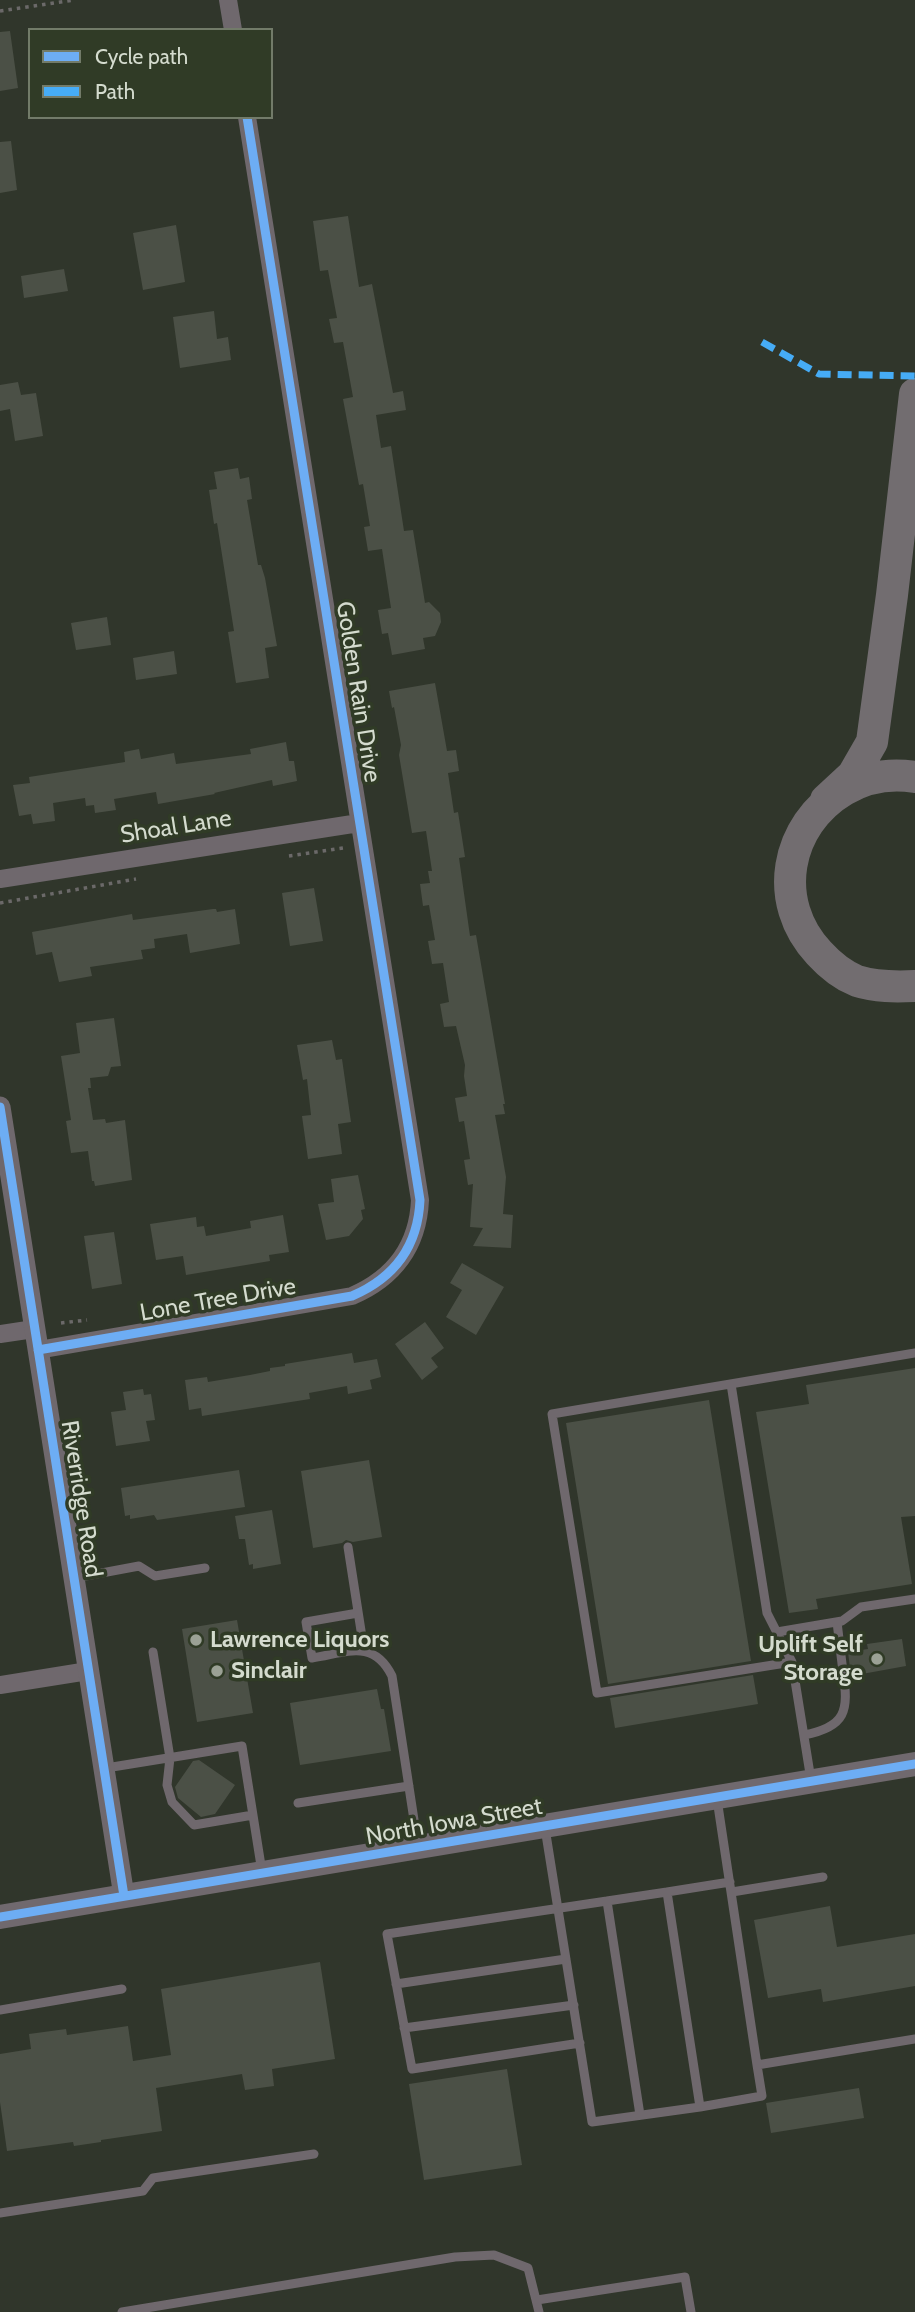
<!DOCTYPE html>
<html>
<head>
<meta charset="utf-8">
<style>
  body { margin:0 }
  #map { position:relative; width:915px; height:2312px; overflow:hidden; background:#30362b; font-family:Cabin,sans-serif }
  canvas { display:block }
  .legend { position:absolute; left:28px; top:28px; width:245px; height:91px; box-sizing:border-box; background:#303b26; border:2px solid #727b69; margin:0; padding:9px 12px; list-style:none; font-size:21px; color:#d4dbce }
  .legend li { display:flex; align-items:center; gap:14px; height:35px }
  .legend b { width:35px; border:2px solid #727b69 }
</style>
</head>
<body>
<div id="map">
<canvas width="915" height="2312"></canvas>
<ul class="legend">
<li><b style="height:9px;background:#6dadf4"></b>Cycle path</li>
<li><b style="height:9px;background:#46acf6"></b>Path</li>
</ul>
</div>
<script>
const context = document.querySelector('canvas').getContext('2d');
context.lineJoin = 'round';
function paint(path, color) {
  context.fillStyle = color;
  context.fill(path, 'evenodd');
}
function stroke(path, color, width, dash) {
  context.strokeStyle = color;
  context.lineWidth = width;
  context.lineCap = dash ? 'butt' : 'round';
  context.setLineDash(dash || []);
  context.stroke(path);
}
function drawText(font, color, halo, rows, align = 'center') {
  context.font = font + ' Cabin,sans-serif';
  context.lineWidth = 7;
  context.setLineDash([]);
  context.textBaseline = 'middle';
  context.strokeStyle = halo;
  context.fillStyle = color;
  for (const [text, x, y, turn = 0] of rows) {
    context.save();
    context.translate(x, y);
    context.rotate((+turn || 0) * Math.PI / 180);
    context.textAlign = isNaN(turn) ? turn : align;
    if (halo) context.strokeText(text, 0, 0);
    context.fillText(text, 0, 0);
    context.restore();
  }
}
paint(new Path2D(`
  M 10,31 L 18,88 L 0,91 L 0,32 Z
  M 11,141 L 17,190 L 0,193 L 0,142 Z
  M 348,216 L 359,287 L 372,284 L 393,393 L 403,391 L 406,410 L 376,415 L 381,448 L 391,446 L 404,531 L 413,530 L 425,603 L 429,602 L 440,613 L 441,622 L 435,636 L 423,638 L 425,649 L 392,655 L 388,633 L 382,634 L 378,610 L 391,608 L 382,549 L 368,551 L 364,527 L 370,526 L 363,484 L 359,485 L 343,399 L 353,397 L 343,342 L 334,343 L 329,319 L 337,318 L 328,270 L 320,271 L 313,221 Z
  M 176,225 L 185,282 L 143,290 L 133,233 Z
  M 64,269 L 68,291 L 24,298 L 21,276 Z
  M 214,311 L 217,339 L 228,337 L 231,360 L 180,368 L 173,317 Z
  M 18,382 L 21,395 L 36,393 L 43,436 L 15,441 L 10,409 L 0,411 L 0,385 Z
  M 238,468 L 240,479 L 249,477 L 252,499 L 247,500 L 258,565 L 261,565 L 265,578 L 277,646 L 265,648 L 269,678 L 236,683 L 228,632 L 234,631 L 217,523 L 214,524 L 209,490 L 217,489 L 214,472 Z
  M 107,617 L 111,645 L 76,650 L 71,623 Z
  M 174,651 L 177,674 L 136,680 L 133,658 Z
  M 435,683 L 447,751 L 456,750 L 459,771 L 448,773 L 454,813 L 458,812 L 465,857 L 459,858 L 470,936 L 476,935 L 505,1104 L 503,1104 L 505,1114 L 495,1115 L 506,1177 L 503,1214 L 513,1215 L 511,1248 L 473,1246 L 483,1228 L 470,1227 L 473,1184 L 468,1185 L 464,1160 L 470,1159 L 464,1121 L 459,1122 L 455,1098 L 467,1096 L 464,1076 L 465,1065 L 456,1026 L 444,1027 L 440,1004 L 449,1002 L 443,963 L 432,964 L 428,941 L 435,940 L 429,905 L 423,906 L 420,884 L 430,883 L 428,871 L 432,871 L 426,831 L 412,833 L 399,755 L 401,745 L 394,707 L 392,708 L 389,691 Z
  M 286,742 L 289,761 L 294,761 L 297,781 L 273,786 L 272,780 L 214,793 L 215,794 L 158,804 L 156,792 L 114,799 L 116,810 L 95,813 L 94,805 L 86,806 L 85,798 L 53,803 L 55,821 L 33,824 L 31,814 L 19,816 L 13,785 L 30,783 L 29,777 L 125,762 L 124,752 L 139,749 L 141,759 L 174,753 L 176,764 L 251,754 L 250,749 Z
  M 314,888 L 323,941 L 290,946 L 282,893 Z
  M 213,909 L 216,909 L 217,912 L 235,909 L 240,944 L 190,953 L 187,934 L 154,939 L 155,948 L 141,950 L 143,959 L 90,967 L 92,976 L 59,982 L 52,952 L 36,955 L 32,932 L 132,914 L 133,920 Z
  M 114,1018 L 121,1066 L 111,1067 L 108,1076 L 90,1078 L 91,1088 L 88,1088 L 93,1120 L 105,1119 L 106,1123 L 125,1120 L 132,1180 L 95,1186 L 94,1181 L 92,1181 L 88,1151 L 71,1153 L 66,1121 L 71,1120 L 61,1056 L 80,1053 L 76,1023 Z
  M 332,1040 L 336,1060 L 342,1059 L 351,1122 L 338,1124 L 342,1154 L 308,1159 L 302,1116 L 311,1115 L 307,1079 L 303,1080 L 297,1045 Z
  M 358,1175 L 365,1209 L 361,1210 L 363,1219 L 349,1236 L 326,1240 L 318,1204 L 334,1202 L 331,1179 Z
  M 283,1215 L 289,1252 L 269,1255 L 270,1261 L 186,1275 L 183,1256 L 156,1260 L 150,1224 L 196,1217 L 197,1227 L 204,1226 L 206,1236 L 251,1228 L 250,1221 Z
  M 114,1232 L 122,1284 L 92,1289 L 84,1236 Z
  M 462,1263 L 504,1287 L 476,1335 L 446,1317 L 462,1290 L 450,1283 Z
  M 425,1322 L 444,1348 L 431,1358 L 438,1367 L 422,1380 L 395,1344 Z
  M 352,1353 L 354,1363 L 377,1359 L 381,1377 L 370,1380 L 372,1389 L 348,1394 L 347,1386 L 309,1393 L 310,1399 L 202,1416 L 201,1408 L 189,1410 L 185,1380 L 207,1377 L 208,1382 L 250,1375 L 270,1371 L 270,1368 L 285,1366 L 285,1364 Z
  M 915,1368 L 915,1516 L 901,1517 L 912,1584 L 816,1599 L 818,1609 L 789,1613 L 756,1412 L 809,1404 L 806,1385 Z
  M 143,1389 L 144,1395 L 151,1394 L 155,1420 L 146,1421 L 150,1441 L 116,1446 L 111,1412 L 126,1410 L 123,1392 Z
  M 709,1400 L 751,1661 L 608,1684 L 566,1423 Z
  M 369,1460 L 382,1537 L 353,1542 L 346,1540 L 342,1543 L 313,1548 L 301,1471 Z
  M 239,1470 L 245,1507 L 157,1520 L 154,1515 L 130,1519 L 130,1515 L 125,1516 L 121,1488 Z
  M 272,1510 L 281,1564 L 253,1569 L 253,1564 L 249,1565 L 245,1539 L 239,1539 L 235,1516 Z
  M 237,1620 L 253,1713 L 197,1722 L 182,1629 Z
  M 902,1639 L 906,1666 L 851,1676 L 848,1652 L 868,1649 L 867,1644 Z
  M 753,1675 L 758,1704 L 615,1728 L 610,1698 Z
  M 377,1689 L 381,1709 L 384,1709 L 391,1751 L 300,1765 L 290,1703 Z
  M 199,1760 L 235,1785 L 215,1814 L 201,1817 L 178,1798 L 175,1787 L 193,1761 Z
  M 830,1906 L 837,1947 L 915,1934 L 915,1986 L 823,2002 L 821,1989 L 768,1998 L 754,1920 Z
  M 320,1962 L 335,2059 L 272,2069 L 274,2086 L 245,2090 L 242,2074 L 156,2088 L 162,2131 L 101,2140 L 101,2142 L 74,2146 L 73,2142 L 7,2151 L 0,2102 L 0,2054 L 31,2049 L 29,2034 L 66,2029 L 67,2035 L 128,2026 L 133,2061 L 171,2055 L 161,1989 Z
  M 507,2069 L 522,2165 L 424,2180 L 409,2084 Z
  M 859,2088 L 864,2118 L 771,2133 L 766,2103 Z`), '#4b5046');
stroke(new Path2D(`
  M 0,11 L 74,0
  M 289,856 L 343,848
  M 0,903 L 136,879
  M 61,1323 L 87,1320`), '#6b6969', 3.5, [3.5, 5]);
stroke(new Path2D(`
  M 731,1384 L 767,1613 L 792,1662 L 811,1780
  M 348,1547 L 364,1650
  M 75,1578 L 139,1566 L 155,1576 L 205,1568
  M 358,1613 L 306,1622 L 312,1658 C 346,1653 373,1638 392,1676 L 418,1846
  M 777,1632 L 842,1621 L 861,1607 L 915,1599
  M 153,1652 L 170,1758 L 167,1785 L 172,1802 L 194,1825 L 253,1815
  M 792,1662 L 597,1693 L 552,1414 L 915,1353
  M 804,1735 C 846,1727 849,1711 843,1672 C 841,1655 839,1639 837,1622
  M 106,1768 L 242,1746 L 262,1872
  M 717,1799 L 757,2065 L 915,2039
  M 298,1803 L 409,1786
  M 545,1828 C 561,1926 577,2024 592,2122 L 700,2107 L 667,1892 L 387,1934 L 412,2069 L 580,2043
  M 667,1892 L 730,1882
  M 732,1892 L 823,1877
  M 607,1901 L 640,2115
  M 396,1984 L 566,1959
  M 0,2010 L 122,1989
  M 404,2028 L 574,2005
  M 700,2107 L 762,2096 L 757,2065
  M 0,2213 L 143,2191 L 153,2178 L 314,2154
  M 537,2300 L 685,2277 L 691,2312
  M 122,2312 L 455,2257 L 494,2255 L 528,2268 L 539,2312`), '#6f686d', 9);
stroke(new Path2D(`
  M 228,0 L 233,30
  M 0,879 L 359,823
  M 0,1334 L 34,1329
  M 38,1350 L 352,1296 C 394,1278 418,1246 420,1200 L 247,117
  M 0,1685 L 88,1671`), '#6f686d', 18);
stroke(new Path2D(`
  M 0,1107 L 124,1896`), '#6f686d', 21);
stroke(new Path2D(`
  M 0,1917 L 915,1764`), '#70696e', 24);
stroke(new Path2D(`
  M 915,777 C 890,773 866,777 844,790 C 785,825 771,902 819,953 C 829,964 842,975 857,981 C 876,987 895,987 915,986
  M 826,800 L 853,775 L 872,742 L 892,595 L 915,394`), '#726d70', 32);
stroke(new Path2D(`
  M 762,342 L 819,374 L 915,376`), '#46acf6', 7, [14, 7]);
stroke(new Path2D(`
  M 0,1107 L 124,1896
  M 38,1350 L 352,1296 C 394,1278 418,1246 420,1200 L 247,117
  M 0,1917 L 915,1764`), '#6dadf4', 9);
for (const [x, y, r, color] of [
  [196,1640,7,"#9ba195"],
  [877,1659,7,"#9ba195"],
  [217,1671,7,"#9ba195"]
]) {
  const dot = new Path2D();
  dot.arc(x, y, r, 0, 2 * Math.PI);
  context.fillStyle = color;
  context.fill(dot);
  stroke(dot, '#303b26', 2.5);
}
drawText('24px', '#d4dbce', '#303b26', [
  ["Golden Rain Drive",358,692,81],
  ["Shoal Lane",176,827,-9],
  ["Lone Tree Drive",218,1300,-10],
  ["Riverridge Road",81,1499,81],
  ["North Iowa Street",454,1822,-10]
]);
drawText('bold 24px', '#d4dbce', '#303b26', [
  ["Lawrence Liquors",210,1640],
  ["Uplift Self",863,1645,"right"],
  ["Storage",863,1673,"right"],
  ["Sinclair",231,1671]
], 'left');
</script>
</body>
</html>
